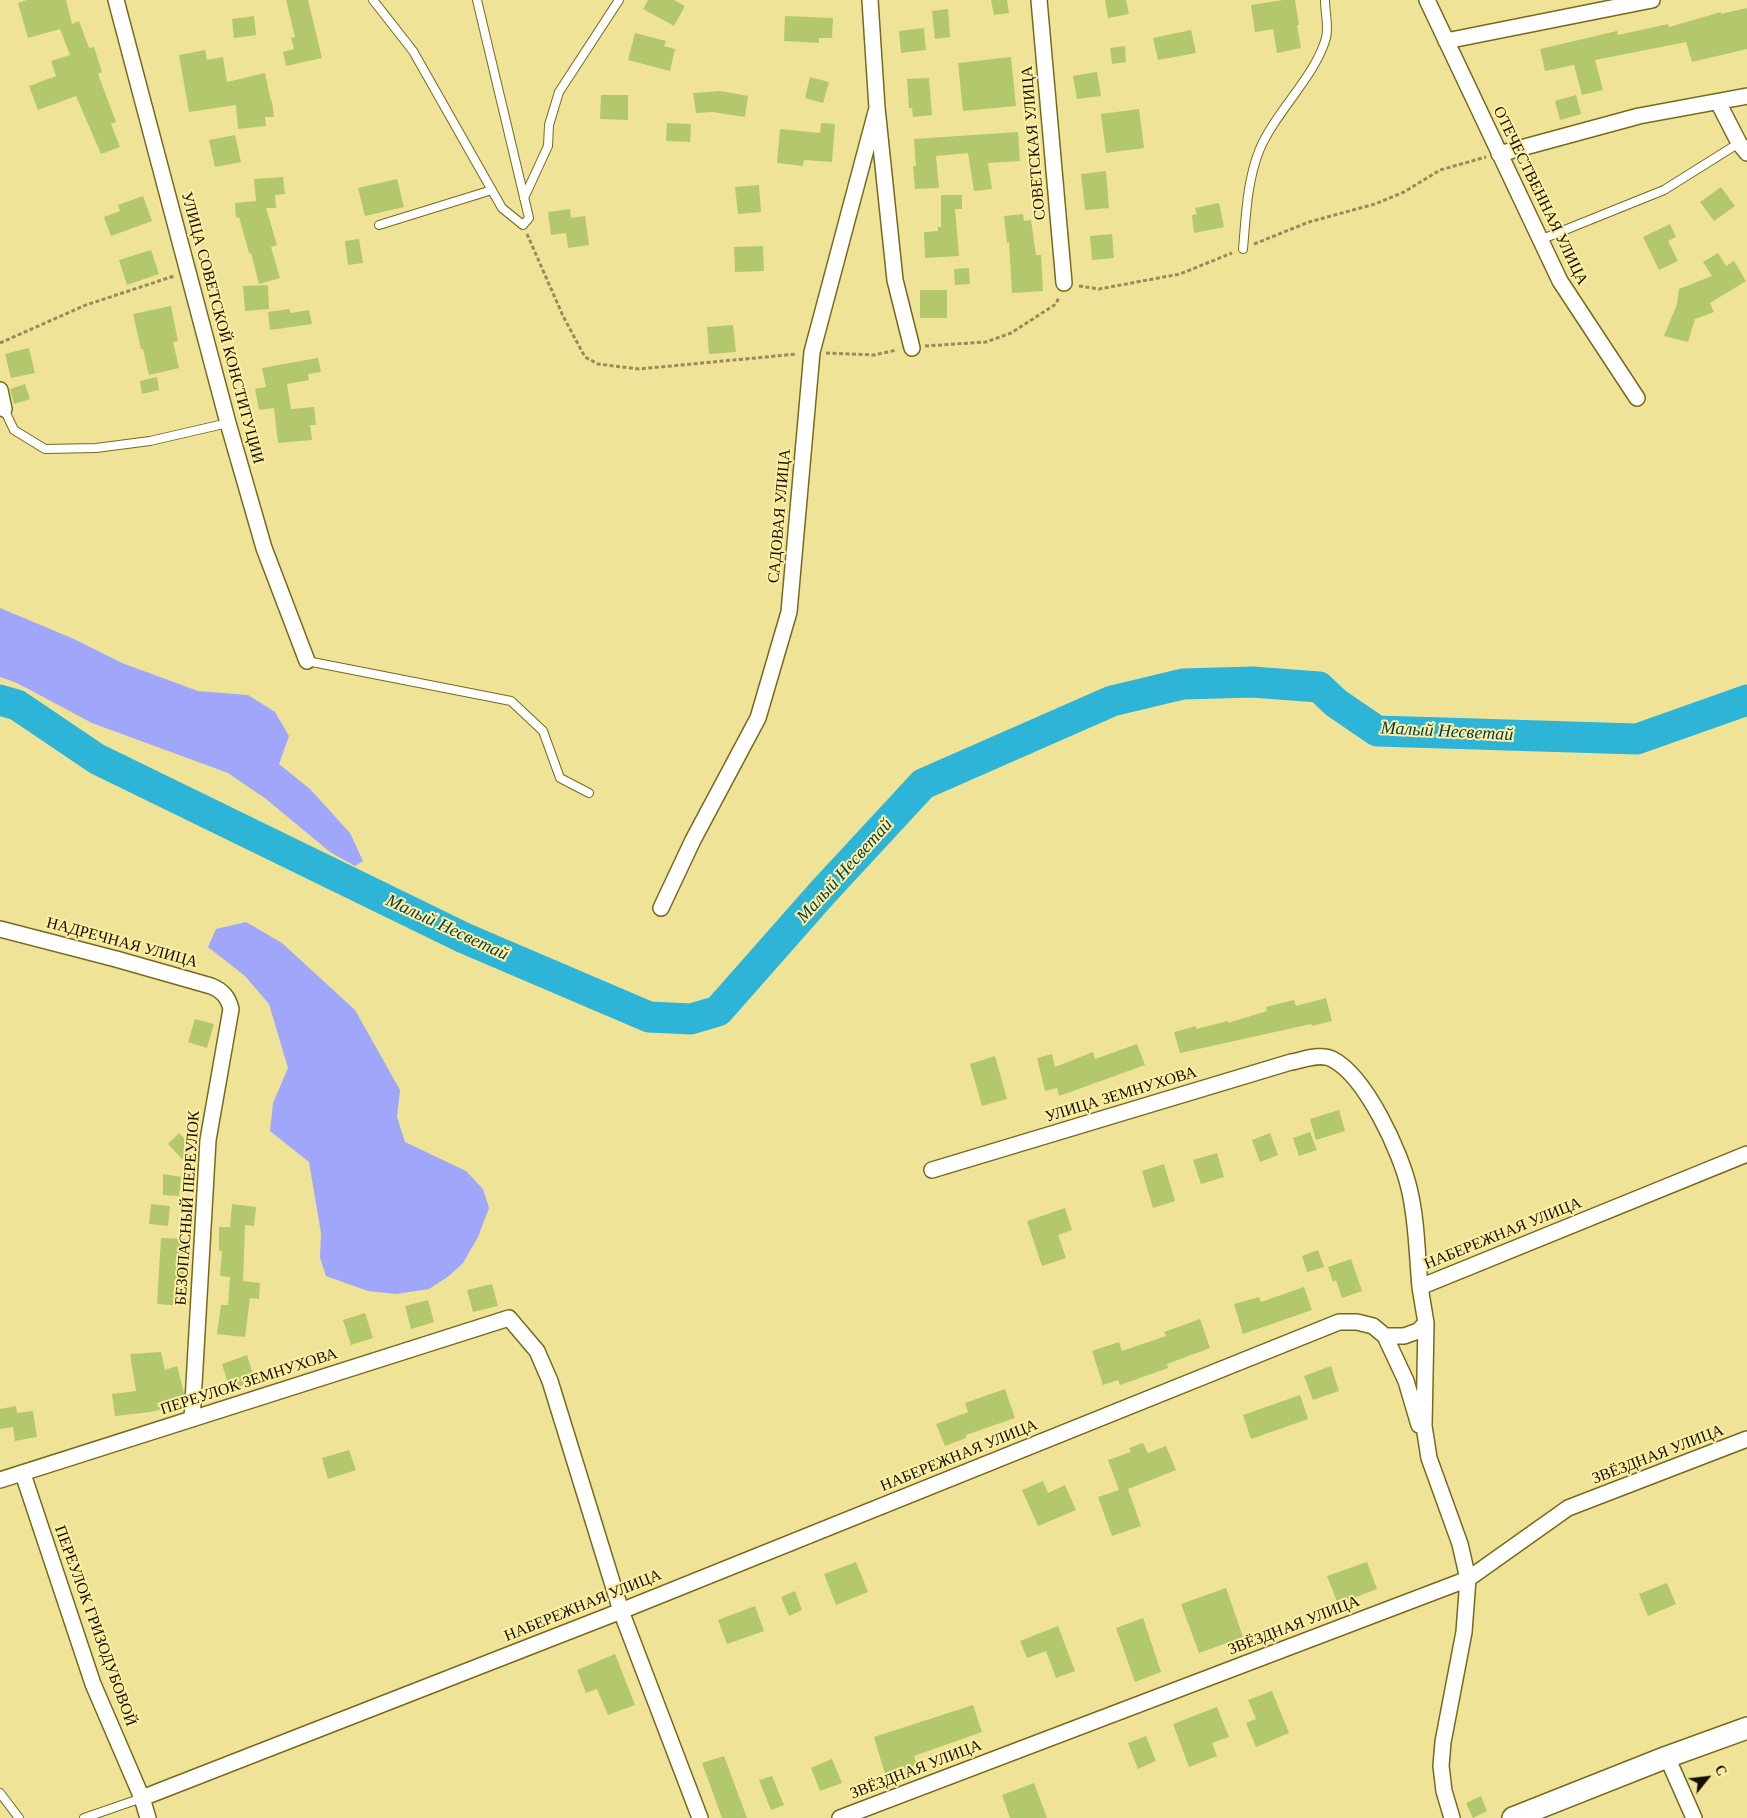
<!DOCTYPE html>
<html>
<head>
<meta charset="utf-8">
<style>
  body { margin:0 }
  #map { position:relative; width:1747px; height:1818px; overflow:hidden; background:#efe397; font-family:"Times New Roman",serif }
  canvas { display:block }
  .north { position:absolute; left:1682px; top:1753px; width:50px; height:50px; -webkit-text-stroke:4px #fdf0a4; paint-order:stroke; rotate:61deg; font-size:14px; font-weight:700; line-height:20px; text-align:center; color:#141000 }
  .north::after { content:''; display:block; margin:auto; width:18px; height:22px; background:#141000; clip-path:polygon(50% 0,100% 100%,50% 72%,0 100%) }
</style>
</head>
<body>
<div id="map">
<canvas width="1747" height="1818"></canvas>
<div class="north">С</div>
</div>
<script>
const context = document.querySelector('canvas').getContext('2d');
context.lineJoin = 'round';
function paint(path, color) {
  context.fillStyle = color;
  context.fill(path, 'evenodd');
}
function stroke(path, color, width, dash) {
  context.strokeStyle = color;
  context.lineWidth = width;
  context.lineCap = dash ? 'butt' : 'round';
  context.setLineDash(dash || []);
  context.stroke(path);
}
function drawText(font, color, halo, rows, align = 'center') {
  context.font = font + ' "Times New Roman",serif';
  context.lineWidth = 4;
  context.setLineDash([]);
  context.textBaseline = 'middle';
  context.strokeStyle = halo;
  context.fillStyle = color;
  for (const [text, x, y, turn = 0] of rows) {
    context.save();
    context.translate(x, y);
    context.rotate((+turn || 0) * Math.PI / 180);
    context.textAlign = isNaN(turn) ? turn : align;
    if (halo) context.strokeText(text, 0, 0);
    context.fillText(text, 0, 0);
    context.restore();
  }
}
paint(new Path2D(`
  M 0,608 L 74,639 L 122,663 L 198,691 L 248,695 L 275,712 L 289,736 L 279,764 L 310,789 L 350,833 L 363,861 L 355,866 L 330,852 L 266,799 L 228,773 L 92,723 L 17,683 L 0,677 Z
  M 246,922 L 282,943 L 355,1010 L 400,1090 L 397,1117 L 405,1142 L 466,1171 L 483,1189 L 489,1208 L 478,1237 L 463,1263 L 449,1276 L 429,1289 L 396,1294 L 368,1291 L 326,1276 L 320,1258 L 321,1233 L 309,1162 L 270,1131 L 273,1103 L 288,1068 L 269,1004 L 245,976 L 208,947 L 216,929 Z`), '#a0a6fa');
stroke(new Path2D(`
  M 0,700 L 17,705 L 97,759 L 464,938 L 649,1017 L 691,1019 L 718,1011 L 823,892 L 923,784 L 1112,701 L 1183,684 L 1252,682 L 1319,687 L 1336,703 L 1377,731 L 1637,739 L 1747,700`), '#2db4d7', 31);
paint(new Path2D(`
  M 27,0 L 66,0 L 72,24 L 79,21 L 89,48 L 94,47 L 102,72 L 98,74 L 116,122 L 111,124 L 120,147 L 101,154 L 76,96 L 38,110 L 29,86 L 56,76 L 51,61 L 70,55 L 60,29 L 28,38 L 18,3 Z
  M 286,0 L 308,0 L 322,58 L 286,66 L 283,52 L 294,49 L 291,38 L 295,37 Z
  M 648,0 L 674,0 L 685,6 L 674,26 L 643,9 Z
  M 991,0 L 1007,0 L 1009,13 L 994,15 Z
  M 1105,0 L 1126,0 L 1129,14 L 1108,18 Z
  M 1283,0 L 1295,0 L 1299,25 L 1297,25 L 1301,48 L 1277,53 L 1273,29 L 1255,32 L 1251,5 Z
  M 1747,8 L 1747,49 L 1692,62 L 1686,42 L 1595,60 L 1603,90 L 1582,95 L 1574,65 L 1545,71 L 1540,49 L 1617,31 L 1618,35 L 1668,24 L 1669,27 L 1721,12 L 1721,14 Z
  M 948,9 L 950,37 L 935,39 L 932,11 Z
  M 254,16 L 256,35 L 234,38 L 232,19 Z
  M 785,16 L 833,18 L 832,38 L 819,38 L 819,43 L 784,41 Z
  M 924,28 L 926,50 L 901,53 L 899,31 Z
  M 1191,30 L 1196,53 L 1158,60 L 1153,38 Z
  M 635,33 L 666,41 L 664,46 L 675,49 L 670,71 L 628,60 Z
  M 1125,46 L 1126,62 L 1112,64 L 1110,48 Z
  M 205,50 L 207,60 L 223,57 L 227,82 L 265,73 L 271,101 L 272,101 L 274,117 L 265,117 L 266,126 L 238,129 L 236,105 L 189,112 L 179,55 Z
  M 1011,57 L 1016,106 L 963,111 L 958,63 Z
  M 1097,72 L 1101,96 L 1077,99 L 1073,76 Z
  M 810,77 L 829,82 L 823,103 L 805,98 Z
  M 929,78 L 932,115 L 913,117 L 912,108 L 909,108 L 907,79 Z
  M 720,91 L 748,96 L 745,117 L 712,112 L 696,113 L 693,93 Z
  M 601,95 L 628,95 L 628,120 L 600,119 Z
  M 1576,95 L 1581,114 L 1560,120 L 1555,101 Z
  M 1139,109 L 1144,148 L 1106,153 L 1101,114 Z
  M 667,123 L 691,124 L 690,142 L 666,141 Z
  M 821,123 L 835,124 L 832,162 L 804,160 L 803,166 L 777,163 L 780,129 L 820,133 Z
  M 1018,132 L 1020,161 L 988,163 L 992,189 L 974,191 L 968,153 L 936,156 L 939,188 L 915,189 L 913,166 L 916,166 L 914,139 Z
  M 235,135 L 241,162 L 215,167 L 209,140 Z
  M 1106,171 L 1109,208 L 1085,210 L 1081,174 Z
  M 283,177 L 285,194 L 275,195 L 276,208 L 266,208 L 277,245 L 271,247 L 280,278 L 259,284 L 251,253 L 249,253 L 239,217 L 236,218 L 235,203 L 256,201 L 254,179 Z
  M 397,179 L 404,207 L 365,216 L 358,188 Z
  M 759,185 L 761,212 L 738,214 L 735,187 Z
  M 1721,187 L 1735,206 L 1714,221 L 1700,202 Z
  M 941,195 L 962,195 L 962,209 L 955,209 L 959,256 L 925,258 L 924,232 L 938,231 L 938,227 L 941,227 Z
  M 143,196 L 152,221 L 111,236 L 104,217 L 120,211 L 118,205 Z
  M 1219,203 L 1224,227 L 1194,233 L 1192,215 L 1197,214 L 1195,208 Z
  M 570,209 L 571,218 L 585,216 L 589,245 L 568,248 L 566,233 L 551,235 L 548,212 Z
  M 1023,214 L 1024,221 L 1031,220 L 1036,255 L 1041,255 L 1043,291 L 1012,293 L 1009,242 L 1007,243 L 1004,216 Z
  M 1670,224 L 1676,237 L 1668,241 L 1678,261 L 1659,270 L 1643,237 Z
  M 1112,234 L 1114,258 L 1092,260 L 1090,236 Z
  M 359,239 L 363,263 L 348,265 L 345,241 Z
  M 763,246 L 764,271 L 735,272 L 734,247 Z
  M 151,250 L 159,274 L 127,285 L 119,260 Z
  M 1718,253 L 1726,266 L 1734,261 L 1746,281 L 1710,303 L 1714,312 L 1695,319 L 1688,342 L 1664,336 L 1677,304 L 1679,289 L 1712,276 L 1703,262 Z
  M 969,268 L 970,284 L 955,285 L 954,269 Z
  M 268,285 L 269,309 L 245,311 L 243,286 Z
  M 920,290 L 947,290 L 947,318 L 920,318 Z
  M 171,306 L 178,341 L 173,342 L 179,368 L 149,375 L 143,349 L 141,349 L 133,314 Z
  M 289,309 L 291,313 L 309,310 L 312,324 L 270,330 L 268,312 Z
  M 733,325 L 736,352 L 709,354 L 707,327 Z
  M 29,348 L 35,373 L 11,378 L 5,354 Z
  M 318,358 L 321,372 L 308,374 L 309,380 L 287,384 L 291,409 L 314,407 L 316,425 L 310,425 L 312,440 L 278,443 L 274,408 L 259,410 L 255,389 L 266,387 L 262,368 Z
  M 157,377 L 159,390 L 142,394 L 140,381 Z
  M 25,384 L 30,399 L 14,404 L 10,389 Z
  M 1326,998 L 1332,1021 L 1312,1026 L 1311,1024 L 1180,1053 L 1174,1032 L 1196,1026 L 1196,1029 L 1228,1021 L 1228,1023 L 1267,1011 L 1266,1007 L 1294,1000 L 1296,1006 Z
  M 195,1019 L 214,1024 L 207,1048 L 188,1042 Z
  M 1137,1044 L 1145,1065 L 1059,1096 L 1057,1088 L 1045,1091 L 1037,1058 L 1052,1054 L 1055,1067 L 1093,1052 L 1095,1059 Z
  M 995,1056 L 1007,1099 L 982,1106 L 970,1064 Z
  M 1339,1110 L 1345,1131 L 1316,1140 L 1310,1119 Z
  M 1310,1132 L 1317,1150 L 1299,1156 L 1293,1138 Z
  M 179,1133 L 194,1148 L 183,1160 L 168,1144 Z
  M 1270,1133 L 1278,1155 L 1260,1162 L 1252,1140 Z
  M 1217,1153 L 1224,1177 L 1201,1184 L 1193,1160 Z
  M 1164,1164 L 1175,1201 L 1153,1208 L 1142,1171 Z
  M 163,1174 L 181,1177 L 179,1196 L 163,1195 Z
  M 151,1204 L 170,1206 L 168,1226 L 149,1224 Z
  M 232,1204 L 256,1207 L 254,1226 L 245,1225 L 243,1281 L 260,1283 L 259,1299 L 250,1298 L 245,1337 L 217,1334 L 221,1305 L 228,1305 L 230,1277 L 220,1276 L 222,1251 L 219,1251 L 219,1227 L 230,1227 Z
  M 1065,1208 L 1072,1230 L 1058,1235 L 1066,1258 L 1042,1266 L 1027,1221 Z
  M 161,1238 L 185,1239 L 183,1306 L 157,1304 Z
  M 1318,1250 L 1324,1267 L 1307,1272 L 1302,1256 Z
  M 1351,1259 L 1362,1291 L 1342,1298 L 1336,1280 L 1333,1282 L 1328,1267 Z
  M 492,1284 L 498,1306 L 473,1312 L 467,1290 Z
  M 1304,1287 L 1312,1310 L 1243,1334 L 1234,1304 L 1259,1297 L 1261,1302 Z
  M 428,1300 L 434,1322 L 411,1329 L 405,1306 Z
  M 365,1313 L 373,1338 L 351,1345 L 343,1320 Z
  M 1200,1319 L 1210,1348 L 1167,1364 L 1168,1368 L 1120,1385 L 1118,1380 L 1103,1385 L 1092,1351 L 1119,1342 L 1122,1351 L 1166,1336 L 1164,1332 Z
  M 161,1352 L 165,1370 L 177,1366 L 184,1393 L 184,1403 L 151,1412 L 115,1416 L 112,1394 L 136,1391 L 130,1354 Z
  M 247,1355 L 255,1381 L 230,1390 L 222,1364 Z
  M 1331,1366 L 1339,1391 L 1313,1400 L 1304,1376 Z
  M 1005,1389 L 1015,1418 L 966,1435 L 966,1438 L 945,1446 L 936,1424 L 968,1412 L 965,1403 Z
  M 1300,1395 L 1308,1419 L 1251,1439 L 1243,1415 Z
  M 16,1406 L 17,1413 L 33,1411 L 37,1437 L 15,1441 L 13,1427 L 0,1429 L 0,1409 Z
  M 1143,1443 L 1148,1453 L 1166,1446 L 1176,1470 L 1128,1489 L 1141,1526 L 1112,1536 L 1098,1497 L 1119,1490 L 1108,1460 L 1131,1452 L 1129,1448 Z
  M 349,1450 L 356,1470 L 328,1479 L 322,1458 Z
  M 1043,1481 L 1048,1493 L 1065,1485 L 1076,1510 L 1038,1526 L 1022,1490 Z
  M 856,1562 L 868,1592 L 836,1605 L 824,1574 Z
  M 1367,1562 L 1377,1589 L 1338,1604 L 1327,1576 Z
  M 1667,1583 L 1676,1604 L 1648,1616 L 1639,1594 Z
  M 1226,1588 L 1243,1637 L 1199,1653 L 1181,1604 Z
  M 795,1591 L 802,1610 L 789,1616 L 781,1597 Z
  M 755,1606 L 764,1631 L 727,1644 L 718,1620 Z
  M 1143,1618 L 1161,1672 L 1135,1682 L 1116,1628 Z
  M 1058,1626 L 1075,1671 L 1056,1678 L 1046,1651 L 1027,1658 L 1020,1641 Z
  M 615,1654 L 635,1705 L 608,1715 L 597,1689 L 586,1693 L 577,1670 Z
  M 1272,1691 L 1289,1733 L 1256,1747 L 1246,1723 L 1256,1719 L 1248,1700 Z
  M 973,1705 L 982,1732 L 914,1756 L 917,1765 L 885,1774 L 874,1737 Z
  M 1217,1707 L 1229,1737 L 1212,1743 L 1217,1756 L 1189,1767 L 1173,1724 Z
  M 1146,1736 L 1156,1761 L 1138,1769 L 1128,1743 Z
  M 724,1756 L 747,1818 L 722,1818 L 702,1763 Z
  M 832,1759 L 842,1783 L 820,1791 L 811,1768 Z
  M 772,1776 L 784,1805 L 771,1810 L 759,1780 Z
  M 1034,1783 L 1047,1818 L 1010,1818 L 1002,1795 Z
  M 1481,1796 L 1487,1811 L 1473,1818 L 1466,1803 Z`), '#b3c86c');
const lane = new Path2D(`
  M 373,0 L 413,51 L 502,208 L 523,225 L 529,218 L 477,0
  M 524,198 L 548,146 L 549,125 L 559,92 L 619,0
  M 379,225 L 492,190
  M 1540,240 L 1664,190 L 1739,143
  M 1243,249 C 1246,215 1247,182 1259,151 C 1275,112 1315,77 1326,38 C 1329,27 1325,12 1325,0
  M 4,409 L 14,430 L 45,449 L 96,448 L 150,441 L 228,423
  M 307,661 L 511,701 L 543,731 L 560,778 L 589,793
  M 0,1793 L 19,1818
  M 84,1818 L 142,1798`);
const street = new Path2D(`
  M 116,0 L 228,423 L 264,548 L 307,661
  M 870,0 L 877,108 L 895,280 L 912,348
  M 1039,0 L 1064,283
  M 1427,0 L 1560,281 L 1637,398
  M 1446,41 L 1652,0
  M 1718,102 L 1739,143 L 1747,153
  M 1499,154 L 1639,116 L 1747,96
  M 0,390 L 4,409
  M 661,908 L 693,840 L 758,718 L 789,612 L 812,352 L 877,108
  M 0,929 L 116,959 L 211,986 C 223,991 228,997 231,1009 L 208,1140 L 192,1419
  M 932,1170 L 1291,1062 C 1303,1060 1320,1053 1332,1059 C 1366,1076 1401,1153 1409,1188 C 1417,1220 1417,1255 1420,1287
  M 1426,1323 L 1424,1426 L 1429,1458 L 1460,1544 L 1468,1579 L 1464,1632 L 1443,1742 L 1441,1766 L 1444,1791 L 1452,1818
  M 1385,1336 L 1406,1381 L 1419,1425
  M 23,1474 L 93,1684 L 142,1798 L 148,1818
  M 0,1480 L 509,1318 L 537,1351 L 550,1381 L 621,1611 L 700,1818
  M 1667,1757 L 1694,1818
  M 142,1798 L 621,1611 L 1339,1322 L 1357,1322 L 1373,1326 L 1385,1336 L 1404,1336 L 1418,1331 L 1426,1323 L 1420,1287 L 1747,1154
  M 840,1818 L 1468,1579 L 1568,1508 L 1747,1439`);
const secondary = new Path2D(`
  M 1513,1818 L 1667,1757 L 1747,1728`);
stroke(lane, '#776a1d', 10);
stroke(street, '#776a1d', 18);
stroke(secondary, '#776a1d', 24);
stroke(new Path2D(`
  M 527,234 L 563,316 L 585,357 L 598,364 L 639,369 L 797,354
  M 1254,244 L 1309,222 L 1375,204 L 1404,192 L 1440,170 L 1486,157
  M 1079,286 L 1099,289 L 1180,274 L 1232,253
  M 0,343 L 86,305 L 174,276
  M 925,346 L 986,342 L 1011,333 L 1056,304 L 1059,297
  M 826,353 L 874,355 L 897,350`), '#958c59', 3, [4, 2.5]);
stroke(lane, '#fff', 8);
stroke(street, '#fff', 15);
stroke(secondary, '#fff', 21);
drawText('16px', '#141000', '#fdf0a4', [
  ["СОВЕТСКАЯ УЛИЦА",1034,143,-95],
  ["ОТЕЧЕСТВЕННАЯ УЛИЦА",1540,196,64],
  ["УЛИЦА СОВЕТСКОЙ КОНСТИТУЦИИ",222,328,75],
  ["САДОВАЯ УЛИЦА",780,516,-85],
  ["НАДРЕЧНАЯ УЛИЦА",122,943,15],
  ["УЛИЦА ЗЕМНУХОВА",1121,1095,-17],
  ["БЕЗОПАСНЫЙ ПЕРЕУЛОК",188,1208,-86],
  ["НАБЕРЕЖНАЯ УЛИЦА",1503,1234,-22],
  ["ПЕРЕУЛОК ЗЕМНУХОВА",249,1382,-18],
  ["ЗВЁЗДНАЯ УЛИЦА",1658,1455,-21],
  ["НАБЕРЕЖНАЯ УЛИЦА",959,1456,-22],
  ["НАБЕРЕЖНАЯ УЛИЦА",583,1606,-22],
  ["ПЕРЕУЛОК ГРИЗОДУБОВОЙ",95,1626,70],
  ["ЗВЁЗДНАЯ УЛИЦА",1294,1626,-21],
  ["ЗВЁЗДНАЯ УЛИЦА",916,1770,-21]
]);
drawText('italic 18px', '#003a48', '#fdf0a4', [
  ["Малый Несветай",1447,732,3],
  ["Малый Несветай",845,871,-48],
  ["Малый Несветай",447,928,25]
]);
</script>
</body>
</html>
